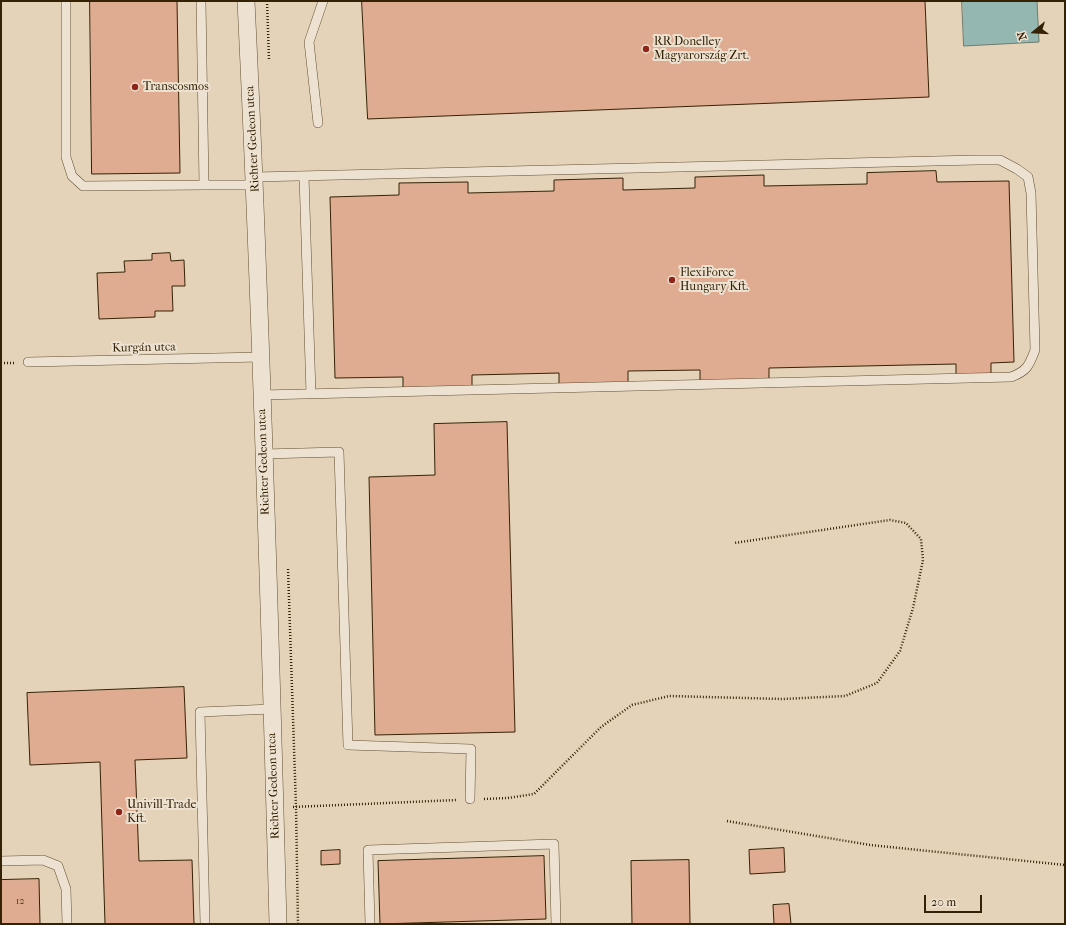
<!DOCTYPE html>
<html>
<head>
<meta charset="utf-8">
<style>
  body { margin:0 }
  #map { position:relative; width:1066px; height:925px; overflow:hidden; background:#e4d3b8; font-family:"IM FELL French Canon",serif }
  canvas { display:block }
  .frame { position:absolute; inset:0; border:2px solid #352205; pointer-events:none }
  .north { position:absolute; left:1014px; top:12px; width:40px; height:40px; -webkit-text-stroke:3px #ede2d1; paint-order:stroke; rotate:252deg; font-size:11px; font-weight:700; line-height:16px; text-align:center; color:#352205 }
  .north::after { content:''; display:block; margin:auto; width:14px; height:18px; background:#352205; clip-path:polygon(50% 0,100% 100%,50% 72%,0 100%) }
  .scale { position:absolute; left:924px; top:895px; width:58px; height:18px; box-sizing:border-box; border:2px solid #352205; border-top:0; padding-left:5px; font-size:12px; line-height:14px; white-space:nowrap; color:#352205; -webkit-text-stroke:3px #ede2d1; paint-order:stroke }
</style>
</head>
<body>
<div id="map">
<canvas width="1066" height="925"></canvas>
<div class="frame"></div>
<div class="north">N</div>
<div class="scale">20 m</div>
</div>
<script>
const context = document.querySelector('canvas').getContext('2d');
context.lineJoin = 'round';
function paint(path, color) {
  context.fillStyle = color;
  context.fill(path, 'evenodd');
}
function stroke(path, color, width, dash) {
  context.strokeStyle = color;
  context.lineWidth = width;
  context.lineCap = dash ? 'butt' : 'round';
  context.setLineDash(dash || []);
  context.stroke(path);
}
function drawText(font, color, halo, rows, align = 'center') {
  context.font = font + ' "IM FELL French Canon",serif';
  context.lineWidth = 4;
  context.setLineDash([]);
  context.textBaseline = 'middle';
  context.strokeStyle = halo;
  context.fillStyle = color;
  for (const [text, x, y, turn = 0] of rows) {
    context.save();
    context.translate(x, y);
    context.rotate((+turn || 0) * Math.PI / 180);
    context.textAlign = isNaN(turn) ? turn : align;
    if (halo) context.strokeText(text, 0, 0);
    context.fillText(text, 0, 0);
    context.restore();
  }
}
const water = new Path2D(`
  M 962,1 L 1037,1 L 1039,42 L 964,46 Z`);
paint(water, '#95b7b1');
stroke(water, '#6f7b6c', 1);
const building = new Path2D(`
  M 90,1 L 177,1 L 180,173 L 92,174 Z
  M 362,1 L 925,1 L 929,97 L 368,119 Z
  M 936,171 L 937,182 L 1009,181 L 1014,362 L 991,363 L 991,375 L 956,376 L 956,364 L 769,368 L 769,380 L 700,381 L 700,370 L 628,371 L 628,383 L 559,385 L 559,373 L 472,375 L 472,387 L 403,388 L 403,377 L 335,378 L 330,197 L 399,195 L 399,183 L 468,182 L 468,193 L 554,191 L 554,180 L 623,178 L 623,190 L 695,188 L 695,177 L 764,175 L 764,186 L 867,184 L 867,173 Z
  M 170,253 L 171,261 L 184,260 L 185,286 L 172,286 L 173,311 L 155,311 L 155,317 L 99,319 L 97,273 L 125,272 L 124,261 L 152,260 L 152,254 Z
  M 507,422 L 515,732 L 375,735 L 369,477 L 435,475 L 434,424 Z
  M 184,687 L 187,758 L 135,760 L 139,861 L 192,860 L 194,924 L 105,924 L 100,762 L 30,765 L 27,693 Z
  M 784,848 L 785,872 L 750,874 L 749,850 Z
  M 340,850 L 340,864 L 321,865 L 321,851 Z
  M 544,856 L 546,919 L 380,924 L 378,861 Z
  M 689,860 L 690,924 L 632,924 L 631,861 Z
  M 39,879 L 40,924 L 1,924 L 1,880 Z
  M 789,904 L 791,924 L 774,924 L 773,905 Z`);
paint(building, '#dfab91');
stroke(building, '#352205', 1);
const service = new Path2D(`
  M 66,1 L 66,157 L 72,176 L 83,186 L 204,185 L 201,1
  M 318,123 L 309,42 L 323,1
  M 304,176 L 311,394
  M 255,177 L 977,160 L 1000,160 L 1017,169 L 1028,177 L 1031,193 L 1035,350 C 1029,366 1027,371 1011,377 L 262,395
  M 204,185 L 255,185
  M 28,362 L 261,357
  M 264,454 L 339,452 L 348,745 L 471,749 L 470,799
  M 1,861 L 43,860 L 58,866 L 66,889 L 67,924
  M 205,924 L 200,712 L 272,709
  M 370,924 L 368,850 L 554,844 L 556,924`);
const minor = new Path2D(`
  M 246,1 C 261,308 270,616 278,924`);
stroke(service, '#614e32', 10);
stroke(minor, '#614e32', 18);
stroke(new Path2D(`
  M 267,1 L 269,60
  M 1,363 L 16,363
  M 288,569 L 296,807 L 298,924
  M 484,799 L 508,798 L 534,794 L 601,727 L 632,705 L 669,696 L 783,699 L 845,696 L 877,683 L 900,651 L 913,608 L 923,560 L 921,539 L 906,523 L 890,520 L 734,543
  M 293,807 L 457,800
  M 727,821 L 870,845 L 1065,865`), '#352205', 2.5, [1, 2]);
stroke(service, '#ede2d1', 9);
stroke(minor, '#ede2d1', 17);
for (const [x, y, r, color] of [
  [646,49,4,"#8f2418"],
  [135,87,4,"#8f2418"],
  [672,280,4,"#8f2418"],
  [119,812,4,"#8f2418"]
]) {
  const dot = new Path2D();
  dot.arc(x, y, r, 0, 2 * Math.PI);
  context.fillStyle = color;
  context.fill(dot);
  stroke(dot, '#ede2d1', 1.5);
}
drawText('10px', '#604428', null, [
  ["12",20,902]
]);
drawText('12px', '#352205', '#ede2d1', [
  ["RR Donelley",654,42],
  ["Magyarország Zrt.",654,56],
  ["Transcosmos",143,87],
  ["FlexiForce",680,273],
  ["Hungary Kft.",680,287],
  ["Univill-Trade",127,805],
  ["Kft.",127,819]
], 'left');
drawText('12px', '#352205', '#ede2d1', [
  ["Richter Gedeon utca",253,139,-93],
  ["Kurgán utca",144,348,-1],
  ["Richter Gedeon utca",264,462,-92],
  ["Richter Gedeon utca",274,786,-92]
]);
</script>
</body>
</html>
